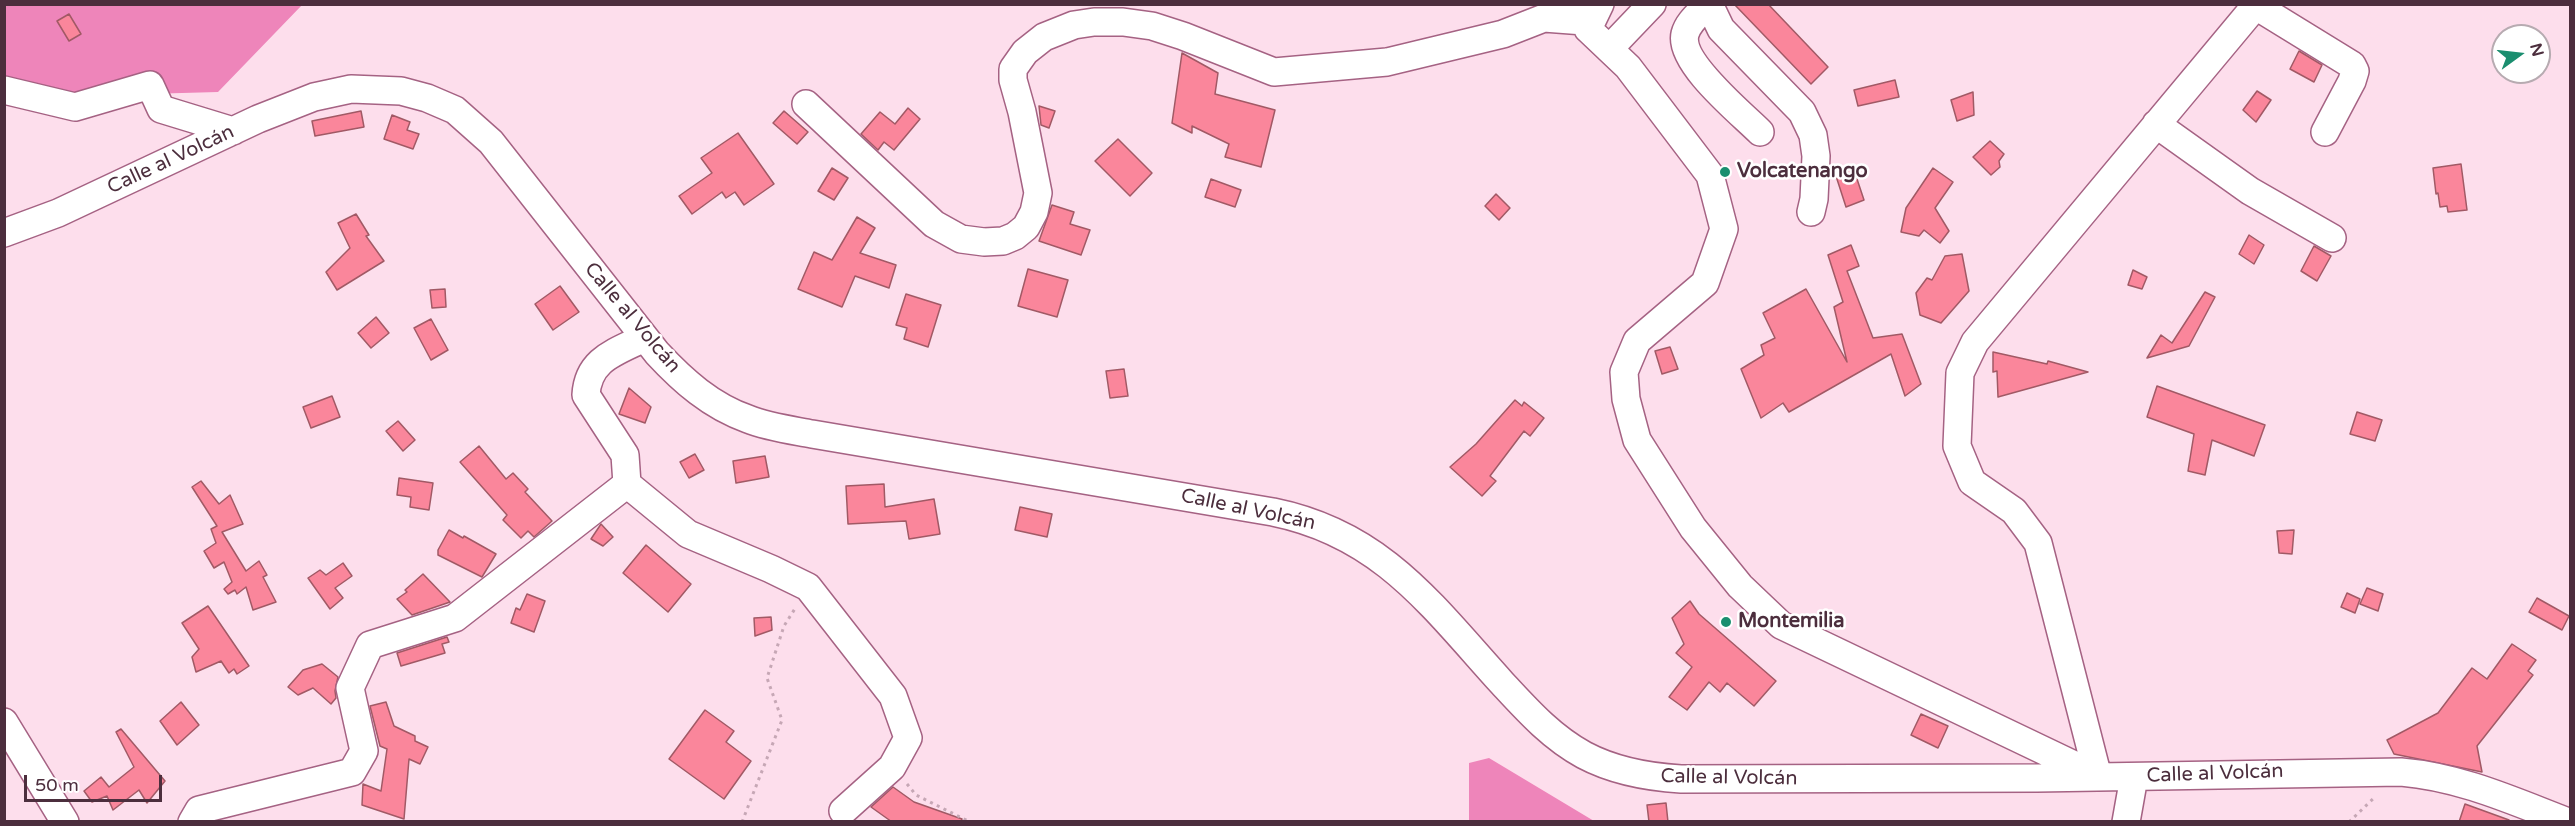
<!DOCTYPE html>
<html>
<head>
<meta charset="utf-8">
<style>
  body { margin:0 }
  #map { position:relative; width:2575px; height:826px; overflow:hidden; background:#fddeec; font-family:"Varela Round",sans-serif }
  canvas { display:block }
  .frame { position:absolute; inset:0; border:6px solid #4c2e3d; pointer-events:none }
  .north { position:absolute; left:2491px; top:24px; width:60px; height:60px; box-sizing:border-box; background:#fff; border:2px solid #b7abb1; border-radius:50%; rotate:75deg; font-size:16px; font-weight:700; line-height:24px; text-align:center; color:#4c2e3d }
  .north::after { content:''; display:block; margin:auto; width:21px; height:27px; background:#1b8e6f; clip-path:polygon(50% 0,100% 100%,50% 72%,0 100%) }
  .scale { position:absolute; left:24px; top:775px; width:138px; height:27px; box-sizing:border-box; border:3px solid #4c2e3d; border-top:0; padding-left:8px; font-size:18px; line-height:21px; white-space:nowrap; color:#4c2e3d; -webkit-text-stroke:4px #fff; paint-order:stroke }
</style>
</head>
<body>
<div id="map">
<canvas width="2575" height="826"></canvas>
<div class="frame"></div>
<div class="north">N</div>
<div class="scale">50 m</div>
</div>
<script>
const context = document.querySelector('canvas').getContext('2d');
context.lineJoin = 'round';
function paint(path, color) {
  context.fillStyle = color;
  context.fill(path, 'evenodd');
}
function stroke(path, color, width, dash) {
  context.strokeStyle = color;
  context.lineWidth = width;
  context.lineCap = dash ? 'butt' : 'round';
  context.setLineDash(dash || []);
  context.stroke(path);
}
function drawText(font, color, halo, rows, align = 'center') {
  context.font = font + ' "Varela Round",sans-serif';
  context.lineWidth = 5;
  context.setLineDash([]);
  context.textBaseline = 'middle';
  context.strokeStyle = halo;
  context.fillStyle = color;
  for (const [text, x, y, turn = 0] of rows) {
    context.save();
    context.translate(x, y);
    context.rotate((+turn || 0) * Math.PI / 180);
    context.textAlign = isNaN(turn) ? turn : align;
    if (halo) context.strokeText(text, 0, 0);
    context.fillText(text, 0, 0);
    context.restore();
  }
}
paint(new Path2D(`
  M 303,4 L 218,92 L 110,95 L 5,88 L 4,5 Z
  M 1489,758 L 1594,821 L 1469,821 L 1469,763 Z`), '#ee85ba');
const building = new Path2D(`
  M 1734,4 L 1768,4 L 1828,67 L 1811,84 Z
  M 69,14 L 81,34 L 69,41 L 57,21 Z
  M 2299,51 L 2322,65 L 2314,82 L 2290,69 Z
  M 1182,53 L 1218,73 L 1215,94 L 1275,110 L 1261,167 L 1225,157 L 1229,144 L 1192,126 L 1192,133 L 1172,123 Z
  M 1895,80 L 1899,97 L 1858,106 L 1854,90 Z
  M 2257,91 L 2271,100 L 2256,122 L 2243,110 Z
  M 1973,92 L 1974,115 L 1957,121 L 1951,100 Z
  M 1039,106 L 1055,111 L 1049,128 L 1041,125 Z
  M 908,108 L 920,119 L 894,150 L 884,142 L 878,150 L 861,134 L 880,112 L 895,124 Z
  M 361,111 L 364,127 L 315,136 L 312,121 Z
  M 784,111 L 808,132 L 797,144 L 773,123 Z
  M 392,115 L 410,122 L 407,130 L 419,134 L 413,149 L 384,139 Z
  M 738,133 L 774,184 L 744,205 L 735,192 L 726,198 L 722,192 L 692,214 L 679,196 L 712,173 L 701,158 Z
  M 1118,139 L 1152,173 L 1130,196 L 1095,161 Z
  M 1990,141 L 2004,154 L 1999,161 L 2000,167 L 1991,175 L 1973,157 Z
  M 2461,164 L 2467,210 L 2448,212 L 2447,206 L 2440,207 L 2438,193 L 2436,194 L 2433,168 Z
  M 1853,167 L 1864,200 L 1846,207 L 1835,173 Z
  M 832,168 L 848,178 L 834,200 L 818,191 Z
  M 1933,168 L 1953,182 L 1935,208 L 1949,231 L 1940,243 L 1924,230 L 1919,236 L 1901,232 L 1906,208 Z
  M 1211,179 L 1241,190 L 1235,207 L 1205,197 Z
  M 1496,194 L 1510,208 L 1499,220 L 1485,206 Z
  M 1052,205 L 1074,212 L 1070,224 L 1090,230 L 1081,255 L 1039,241 Z
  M 356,214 L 369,235 L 366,236 L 384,261 L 337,290 L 326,272 L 350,248 L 338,223 Z
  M 857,217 L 875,228 L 860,253 L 896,265 L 889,288 L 855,276 L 842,307 L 798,289 L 814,252 L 832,260 Z
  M 2249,235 L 2264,245 L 2254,264 L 2239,254 Z
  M 1851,245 L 1859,266 L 1847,271 L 1873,338 L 1902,334 L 1921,384 L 1905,396 L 1891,354 L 1789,412 L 1783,403 L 1761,418 L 1741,369 L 1764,355 L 1761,345 L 1775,338 L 1763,313 L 1806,289 L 1847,362 L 1834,307 L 1843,302 L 1828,255 Z
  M 2314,246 L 2331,256 L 2317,281 L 2301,271 Z
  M 1962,254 L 1969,291 L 1941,323 L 1920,315 L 1916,293 L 1927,278 L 1932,280 L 1945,256 Z
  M 1028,269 L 1068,280 L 1057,317 L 1018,306 Z
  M 2133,270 L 2147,277 L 2142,289 L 2128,285 Z
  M 560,286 L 579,312 L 553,330 L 535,304 Z
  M 445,289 L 446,307 L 432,308 L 430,290 Z
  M 2205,292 L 2215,297 L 2189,346 L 2147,358 L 2161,335 L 2172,343 Z
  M 906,294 L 941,305 L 928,347 L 904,339 L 907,328 L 896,325 Z
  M 376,317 L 389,333 L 371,348 L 358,333 Z
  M 431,319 L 448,350 L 431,360 L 414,328 Z
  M 1670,347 L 1678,369 L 1662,374 L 1655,351 Z
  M 1993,352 L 2047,364 L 2048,361 L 2088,372 L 1998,397 L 1997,371 L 1993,372 Z
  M 1124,369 L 1128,396 L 1110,398 L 1106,371 Z
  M 2157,386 L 2265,425 L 2254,456 L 2212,440 L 2205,475 L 2188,471 L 2194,434 L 2147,417 Z
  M 629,388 L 651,407 L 645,423 L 619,414 Z
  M 332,396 L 340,417 L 311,428 L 303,407 Z
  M 1515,400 L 1522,406 L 1524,402 L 1544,418 L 1530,436 L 1524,431 L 1490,476 L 1496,481 L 1482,496 L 1450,467 L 1476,444 Z
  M 2357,412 L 2382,420 L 2375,441 L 2350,434 Z
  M 398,421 L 415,440 L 403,451 L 386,431 Z
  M 479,446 L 506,479 L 513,473 L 528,489 L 525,492 L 552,521 L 534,537 L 528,531 L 521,538 L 503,520 L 507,515 L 460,462 Z
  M 695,454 L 704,470 L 689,478 L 680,462 Z
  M 765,456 L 769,477 L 736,483 L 733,461 Z
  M 399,478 L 433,483 L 429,510 L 410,507 L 411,497 L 397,495 Z
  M 201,481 L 219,504 L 230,495 L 243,524 L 222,532 L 246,571 L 259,561 L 267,575 L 263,577 L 276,602 L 253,610 L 246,587 L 237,594 L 235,590 L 228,594 L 224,589 L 232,582 L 224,562 L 214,568 L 204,551 L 216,543 L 211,529 L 217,526 L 192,487 Z
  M 884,484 L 885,507 L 934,499 L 940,534 L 909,539 L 906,521 L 848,524 L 846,486 Z
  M 1020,507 L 1052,514 L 1047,537 L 1015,530 Z
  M 601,524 L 613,537 L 603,546 L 591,539 Z
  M 449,530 L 463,538 L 464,536 L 496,554 L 482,577 L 438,555 L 438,550 Z
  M 2294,530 L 2292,554 L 2279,553 L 2277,531 Z
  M 646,545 L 691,584 L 668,612 L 623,573 Z
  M 343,563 L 352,576 L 335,588 L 343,598 L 330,609 L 308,578 L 320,570 L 326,575 Z
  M 423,574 L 450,602 L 412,615 L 397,599 L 407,592 L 405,590 Z
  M 2367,588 L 2383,594 L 2378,611 L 2360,604 Z
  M 2347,593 L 2360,599 L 2355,613 L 2341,607 Z
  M 527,594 L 545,601 L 534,632 L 511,623 L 516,608 L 520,610 Z
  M 2537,598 L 2569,616 L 2562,630 L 2529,612 Z
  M 1690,601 L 1699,614 L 1776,681 L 1754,706 L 1727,683 L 1720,692 L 1709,682 L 1687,710 L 1669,697 L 1692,667 L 1676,653 L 1684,644 L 1672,618 Z
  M 208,606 L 249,666 L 237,674 L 234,669 L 229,673 L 221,661 L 196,672 L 192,657 L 199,649 L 182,623 Z
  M 771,617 L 772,630 L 755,636 L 754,618 Z
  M 447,637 L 449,642 L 442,644 L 445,653 L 401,666 L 397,653 Z
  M 2512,644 L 2536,660 L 2528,671 L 2533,675 L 2477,746 L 2482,772 L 2394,754 L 2387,740 L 2438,713 L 2472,668 L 2487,679 Z
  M 322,664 L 338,677 L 335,691 L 336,698 L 331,704 L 313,688 L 298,695 L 288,687 L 303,670 Z
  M 181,702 L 199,725 L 177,745 L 160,721 Z
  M 386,702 L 394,726 L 415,736 L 415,741 L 428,747 L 420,764 L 409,759 L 404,819 L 362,805 L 363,784 L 381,791 L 387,749 L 380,746 L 370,706 Z
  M 705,710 L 734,731 L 726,742 L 751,761 L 724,799 L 669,759 Z
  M 1921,714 L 1948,726 L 1938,748 L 1911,735 Z
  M 121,729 L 165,781 L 147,803 L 139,790 L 113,810 L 107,796 L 92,802 L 84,791 L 101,777 L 109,787 L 134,767 L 116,732 Z
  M 893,787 L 914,802 L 962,819 L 961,822 L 892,822 L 871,807 Z
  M 1666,803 L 1668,822 L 1649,822 L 1647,805 Z
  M 2465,804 L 2509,820 L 2509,822 L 2459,822 Z`);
paint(building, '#fa869b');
stroke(building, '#a15965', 1.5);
const minor = new Path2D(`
  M 1576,4 L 1588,29 L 1628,67 L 1710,175 L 1724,229 L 1705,283 L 1637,341 L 1624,372 L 1626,399 L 1637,440 L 1693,528 L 1740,586 L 1781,625 L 2097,776
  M 1708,4 C 1700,13 1688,22 1685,34 C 1678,62 1741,113 1760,132
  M 1709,4 L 1721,29 L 1802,112 L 1813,135 L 1816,156 L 1814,199 L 1811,212
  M 2256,6 L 2352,65 L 2355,71 L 2352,81 L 2325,132
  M 1588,29 L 1600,4
  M 1609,49 L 1652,4
  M 4,90 L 75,107 L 150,85 L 161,109 L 233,131
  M 806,104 L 934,224 L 961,239 L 984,242 L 1003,241 L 1015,236 L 1026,227 L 1034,212 L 1038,193 L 1022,112 L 1013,80 L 1013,69 L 1025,52 L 1044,37 L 1074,25 L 1094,22 L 1123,22 L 1152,26 L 1183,36 L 1274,72 L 1387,62 L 1503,34 L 1544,18 L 1584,21
  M 2156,124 L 2250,191 L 2332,238
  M 4,233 L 58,213 L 258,119 L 314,97 L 351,89 L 401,91 L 427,98 L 455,110 L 491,142 L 657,353 C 683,381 711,406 748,419 C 768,427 791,430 812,434 L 1273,512 C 1382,534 1432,606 1502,683 C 1527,710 1551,737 1584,755 C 1614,771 1648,777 1681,779 L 2037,778 L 2401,772 C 2461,777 2513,801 2568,822
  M 627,484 L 688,534 L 771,569 L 808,587 L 893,696 L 908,738 L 892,767 L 843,811
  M 4,722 L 65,822
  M 2098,777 L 2038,543 L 2014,511 L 1972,482 L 1957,446 L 1960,373 L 1975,342 L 2257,4
  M 192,822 L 199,810 L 352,772 L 364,751 L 350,688 L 370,645 L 455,618 L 627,484 L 625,455 L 586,395 C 588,359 616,352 644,338
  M 2126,822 L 2134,777`);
stroke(minor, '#a56283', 30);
stroke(new Path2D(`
  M 907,784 L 916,795 L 970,822
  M 742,822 L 782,720 L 767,678 L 784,626 L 796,607
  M 2349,822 L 2376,796`), '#c6a7b5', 3, [3, 4.5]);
stroke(minor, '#fff', 27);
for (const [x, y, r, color] of [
  [1725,172,6,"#1b8e6f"],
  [1726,622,6,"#1b8e6f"]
]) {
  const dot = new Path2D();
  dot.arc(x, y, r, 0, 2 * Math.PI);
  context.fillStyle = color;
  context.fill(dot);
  stroke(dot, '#fff', 2);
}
drawText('20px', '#4c2e3d', '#fff', [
  ["Calle al Volcán",171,160,-25],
  ["Calle al Volcán",632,318,50],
  ["Calle al Volcán",1248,510,12],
  ["Calle al Volcán",2215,774,-2],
  ["Calle al Volcán",1729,778,1]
]);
drawText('bold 20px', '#4c2e3d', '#fff', [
  ["Volcatenango",1737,172],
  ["Montemilia",1738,622]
], 'left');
</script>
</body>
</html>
